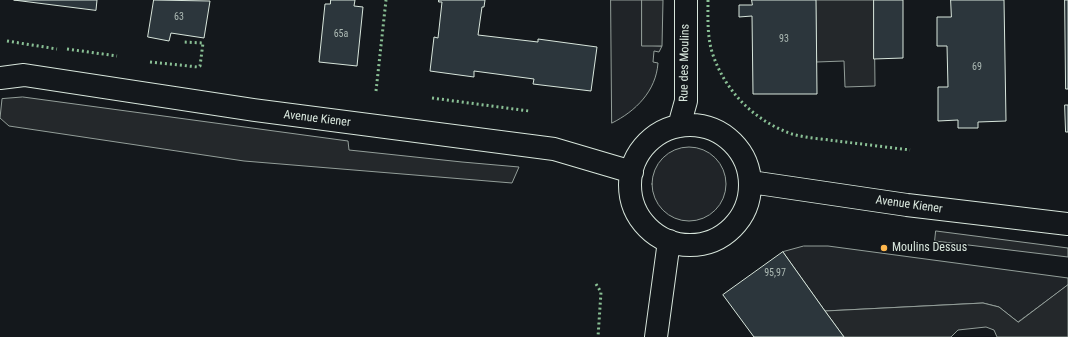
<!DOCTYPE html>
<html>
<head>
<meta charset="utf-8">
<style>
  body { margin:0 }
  canvas { display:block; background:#14181c }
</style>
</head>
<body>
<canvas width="1068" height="337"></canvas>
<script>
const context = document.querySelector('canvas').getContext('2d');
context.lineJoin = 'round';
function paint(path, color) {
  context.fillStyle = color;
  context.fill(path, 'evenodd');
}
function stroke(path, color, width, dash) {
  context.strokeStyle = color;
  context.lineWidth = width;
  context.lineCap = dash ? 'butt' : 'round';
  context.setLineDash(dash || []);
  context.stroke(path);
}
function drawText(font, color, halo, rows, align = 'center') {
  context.font = font + ' "Roboto Condensed",sans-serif';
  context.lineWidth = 3;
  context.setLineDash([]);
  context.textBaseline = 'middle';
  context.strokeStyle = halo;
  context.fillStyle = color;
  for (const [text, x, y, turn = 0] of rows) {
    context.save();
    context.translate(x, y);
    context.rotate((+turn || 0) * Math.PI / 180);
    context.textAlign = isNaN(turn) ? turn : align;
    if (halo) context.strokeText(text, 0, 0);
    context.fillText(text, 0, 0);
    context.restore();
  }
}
const green = new Path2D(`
  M 611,0 L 642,0 L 642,45 L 662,46 L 659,52 L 654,51 L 653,62 L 658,63 C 656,91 636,111 612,123 Z
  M652 184a37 37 0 1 1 74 0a37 37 0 1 1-74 0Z
  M 804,246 L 828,246 L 1068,278 L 1068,285 L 1018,322 L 999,307 L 983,303 L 825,311 L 783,252 Z`);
paint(green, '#202428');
stroke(green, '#939e99', 1);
const parking = new Path2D(`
  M 642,0 L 663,0 L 662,46 L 642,46 Z
  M 816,0 L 874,0 L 875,86 L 845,87 L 844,61 L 817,62 Z
  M 23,97 L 348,141 L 349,150 L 462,162 L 519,167 L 512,183 L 244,161 L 9,126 L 0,118 L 2,99 Z
  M 936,231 L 1068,248 L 1068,257 L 935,241 Z
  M 1068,285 L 1068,337 L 997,337 L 994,330 L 986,327 L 958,330 L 951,337 L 844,337 L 825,311 L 983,303 L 999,307 L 1018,322 Z`);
paint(parking, '#24282b');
stroke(parking, '#939e99', 1);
const building = new Path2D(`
  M 14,0 L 97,0 L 96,10 Z
  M 154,0 L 210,1 L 204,38 L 171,33 L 169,41 L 148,37 Z
  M 331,0 L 355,0 L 354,6 L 363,7 L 357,66 L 319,62 L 325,4 L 330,4 Z
  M 439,0 L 485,0 L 484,7 L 482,7 L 478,35 L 538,42 L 538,39 L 597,47 L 591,91 L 533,84 L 534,79 L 474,71 L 474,77 L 430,71 L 434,37 L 438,38 L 442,2 L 439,2 Z
  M 752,0 L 816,0 L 817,94 L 753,94 L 752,16 L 739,17 L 739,5 L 752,5 Z
  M 874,0 L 903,0 L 903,58 L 874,59 Z
  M 951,0 L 1004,0 L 1006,121 L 978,122 L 978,128 L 958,128 L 958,120 L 938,121 L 938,87 L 948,87 L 947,46 L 937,46 L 937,17 L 951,17 Z
  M 1065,0 L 1068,0 L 1068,89 L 1066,89 Z
  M 1065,105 L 1068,105 L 1068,132 L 1066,132 Z
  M 783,252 L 825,311 L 844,337 L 754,337 L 723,295 Z`);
paint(building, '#2c363c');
stroke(building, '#d8e6dc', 1);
const minor = new Path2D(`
  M 0,78 L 24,75 L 254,110 L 554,149 L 632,172
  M630 185a60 60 0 1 1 120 0a60 60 0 1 1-120 0Z
  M 679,126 L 686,101 L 686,0
  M 751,182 L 907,205 L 1068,224
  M 656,337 L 669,241`);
stroke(minor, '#d8e6dc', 24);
stroke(minor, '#14181c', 22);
stroke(new Path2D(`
  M 708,0 C 708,17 707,35 712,52 C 724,90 754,121 792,134 C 806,138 823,139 837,141 C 861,144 886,147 910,150
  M 7,41 L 57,49
  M 67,49 L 117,56
  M 150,62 L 198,67 L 200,66 L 203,43 L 184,42
  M 376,91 L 386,0
  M 432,98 L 529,111
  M 596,284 L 601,292 L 598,337`), '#8ac095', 3, [2, 3]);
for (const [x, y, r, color] of [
  [884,248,4,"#ffb74d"]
]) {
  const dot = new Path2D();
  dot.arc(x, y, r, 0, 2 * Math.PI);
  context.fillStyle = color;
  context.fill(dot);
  stroke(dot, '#14181c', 1.5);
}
drawText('10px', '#adbab4', null, [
  ["63",179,17],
  ["65a",341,34],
  ["93",784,39],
  ["69",977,67],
  ["95,97",775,273]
]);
drawText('12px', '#d8e6dc', '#14181c', [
  ["Rue des Moulins",685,63,-89],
  ["Avenue Kiener",317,119,7],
  ["Avenue Kiener",909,205,8]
]);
drawText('12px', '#d8e6dc', '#14181c', [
  ["Moulins Dessus",892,248]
], 'left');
</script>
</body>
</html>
